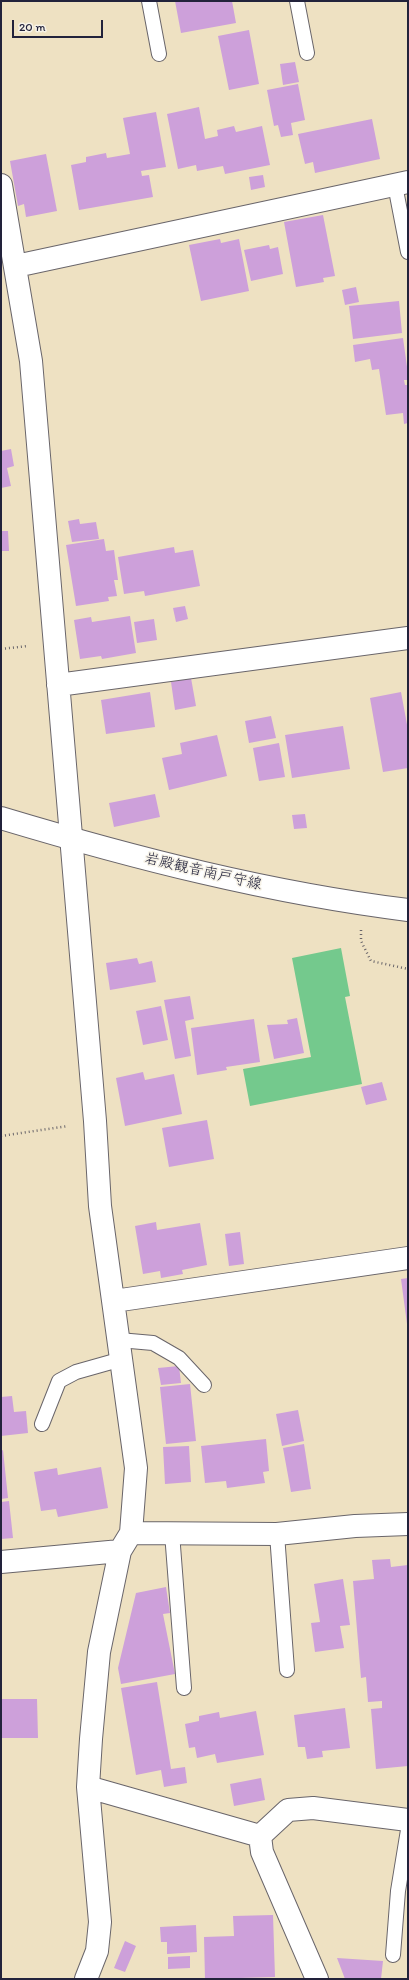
<!DOCTYPE html>
<html>
<head>
<meta charset="utf-8">
<style>
  body { margin:0 }
  #map { position:relative; width:409px; height:1980px; overflow:hidden; background:#eee1c2; font-family:Itim,sans-serif }
  canvas { display:block }
  .frame { position:absolute; inset:0; border:2px solid #22223b; pointer-events:none }
  .scale { position:absolute; left:12px; top:20px; width:91px; height:18px; box-sizing:border-box; border:2px solid #22223b; border-top:0; padding-left:5px; font-size:12px; line-height:14px; white-space:nowrap; color:#22223b; -webkit-text-stroke:3px #f7f3e8; paint-order:stroke }
</style>
</head>
<body>
<div id="map">
<canvas width="409" height="1980"></canvas>
<div class="frame"></div>
<div class="scale">20 m</div>
</div>
<script>
const context = document.querySelector('canvas').getContext('2d');
context.lineJoin = 'round';
function paint(path, color) {
  context.fillStyle = color;
  context.fill(path, 'evenodd');
}
function stroke(path, color, width, dash) {
  context.strokeStyle = color;
  context.lineWidth = width;
  context.lineCap = dash ? 'butt' : 'round';
  context.setLineDash(dash || []);
  context.stroke(path);
}
function drawText(font, color, halo, rows, align = 'center') {
  context.font = font + ' Itim,"Klee One",sans-serif';
  context.lineWidth = 3;
  context.setLineDash([]);
  context.textBaseline = 'middle';
  context.strokeStyle = halo;
  context.fillStyle = color;
  for (const [text, x, y, turn = 0] of rows) {
    context.save();
    context.translate(x, y);
    context.rotate((+turn || 0) * Math.PI / 180);
    context.textAlign = isNaN(turn) ? turn : align;
    if (halo) context.strokeText(text, 0, 0);
    context.fillText(text, 0, 0);
    context.restore();
  }
}
paint(new Path2D(`
  M 341,948 L 350,996 L 345,997 L 362,1084 L 250,1106 L 243,1069 L 311,1057 L 292,958 Z`), '#74c98d');
paint(new Path2D(`
  M 175,1 L 232,1 L 236,23 L 181,33 Z
  M 249,30 L 259,84 L 229,90 L 218,36 Z
  M 295,62 L 299,82 L 283,85 L 280,64 Z
  M 298,84 L 305,120 L 291,123 L 293,135 L 281,137 L 278,125 L 274,126 L 267,90 Z
  M 199,107 L 205,139 L 218,136 L 217,130 L 234,126 L 236,132 L 262,126 L 270,165 L 225,174 L 223,166 L 197,171 L 196,165 L 178,169 L 167,114 Z
  M 156,112 L 166,167 L 141,171 L 142,176 L 149,175 L 153,197 L 79,210 L 71,165 L 86,162 L 86,157 L 106,153 L 107,158 L 130,154 L 123,118 Z
  M 372,119 L 380,159 L 315,173 L 313,162 L 305,164 L 298,134 Z
  M 46,154 L 57,211 L 26,217 L 24,204 L 18,206 L 10,161 Z
  M 263,175 L 265,187 L 251,190 L 249,177 Z
  M 323,215 L 335,276 L 323,278 L 324,282 L 296,287 L 284,222 Z
  M 220,239 L 221,243 L 239,239 L 249,291 L 201,301 L 189,245 Z
  M 269,245 L 270,249 L 278,247 L 283,274 L 251,281 L 244,250 Z
  M 356,287 L 359,302 L 345,305 L 342,290 Z
  M 399,301 L 402,333 L 353,339 L 349,306 Z
  M 403,338 L 408,374 L 408,380 L 404,380 L 405,385 L 408,385 L 408,423 L 404,424 L 403,413 L 386,415 L 379,369 L 372,370 L 370,359 L 355,362 L 353,345 Z
  M 11,449 L 14,466 L 7,468 L 11,486 L 1,488 L 1,451 Z
  M 79,519 L 80,524 L 96,522 L 99,539 L 72,542 L 68,521 Z
  M 1,531 L 8,531 L 9,551 L 1,551 Z
  M 104,539 L 106,551 L 114,550 L 118,580 L 114,580 L 117,596 L 108,597 L 109,601 L 76,606 L 66,545 Z
  M 174,547 L 175,553 L 193,550 L 200,586 L 145,596 L 144,591 L 124,594 L 118,557 Z
  M 185,606 L 188,619 L 176,622 L 173,608 Z
  M 130,616 L 136,653 L 102,659 L 101,656 L 80,659 L 74,620 L 91,617 L 92,622 Z
  M 154,619 L 157,640 L 137,643 L 134,622 Z
  M 191,678 L 196,706 L 175,710 L 171,682 Z
  M 150,692 L 155,727 L 106,734 L 101,700 Z
  M 401,692 L 408,730 L 408,768 L 383,772 L 370,698 Z
  M 271,716 L 276,738 L 249,743 L 245,721 Z
  M 343,726 L 350,769 L 292,778 L 285,735 Z
  M 217,735 L 227,776 L 169,790 L 162,758 L 182,754 L 180,743 Z
  M 279,743 L 285,777 L 259,781 L 253,748 Z
  M 155,794 L 160,817 L 114,827 L 109,803 Z
  M 305,814 L 307,828 L 294,829 L 292,815 Z
  M 137,958 L 139,964 L 152,961 L 156,982 L 110,990 L 106,963 Z
  M 190,996 L 194,1019 L 185,1021 L 191,1056 L 175,1059 L 164,1000 Z
  M 161,1006 L 168,1040 L 143,1045 L 136,1011 Z
  M 297,1018 L 304,1053 L 274,1059 L 267,1025 L 288,1024 L 287,1020 Z
  M 254,1019 L 260,1062 L 226,1067 L 227,1070 L 197,1075 L 191,1028 Z
  M 143,1072 L 145,1080 L 174,1074 L 182,1114 L 125,1126 L 116,1078 Z
  M 382,1082 L 387,1100 L 366,1105 L 361,1087 Z
  M 207,1120 L 214,1159 L 169,1167 L 162,1128 Z
  M 156,1222 L 157,1230 L 200,1223 L 207,1265 L 182,1270 L 183,1274 L 161,1278 L 160,1271 L 143,1274 L 135,1226 Z
  M 240,1232 L 244,1264 L 229,1266 L 225,1234 Z
  M 408,1278 L 408,1324 L 407,1324 L 401,1279 Z
  M 179,1366 L 181,1383 L 161,1385 L 158,1368 Z
  M 190,1384 L 196,1441 L 166,1444 L 160,1387 Z
  M 12,1396 L 14,1412 L 26,1411 L 28,1433 L 1,1436 L 1,1397 Z
  M 298,1410 L 304,1441 L 282,1446 L 276,1414 Z
  M 266,1439 L 269,1471 L 263,1472 L 265,1483 L 227,1488 L 226,1481 L 205,1483 L 201,1446 Z
  M 304,1444 L 311,1489 L 291,1492 L 283,1448 Z
  M 189,1446 L 191,1482 L 165,1484 L 163,1447 Z
  M 3,1450 L 8,1498 L 1,1499 L 1,1451 Z
  M 101,1467 L 108,1508 L 58,1517 L 56,1509 L 41,1511 L 34,1472 L 57,1468 L 58,1475 Z
  M 9,1501 L 13,1538 L 1,1539 L 1,1502 Z
  M 390,1559 L 391,1567 L 408,1565 L 408,1766 L 376,1769 L 371,1709 L 382,1708 L 382,1701 L 368,1702 L 366,1677 L 361,1678 L 353,1581 L 374,1579 L 372,1560 Z
  M 343,1579 L 350,1625 L 340,1626 L 344,1648 L 315,1652 L 311,1623 L 320,1622 L 314,1584 Z
  M 166,1587 L 170,1613 L 163,1614 L 175,1674 L 121,1684 L 118,1668 L 136,1593 Z
  M 157,1682 L 171,1769 L 185,1767 L 187,1783 L 164,1787 L 161,1770 L 136,1775 L 121,1688 Z
  M 1,1699 L 37,1699 L 38,1738 L 1,1738 Z
  M 345,1708 L 350,1748 L 322,1751 L 323,1757 L 307,1759 L 305,1747 L 298,1747 L 294,1715 Z
  M 256,1711 L 264,1755 L 217,1763 L 215,1754 L 197,1758 L 195,1747 L 189,1748 L 185,1724 L 199,1721 L 199,1716 L 219,1712 L 220,1718 Z
  M 261,1778 L 265,1800 L 234,1806 L 230,1784 Z
  M 273,1915 L 275,1977 L 205,1979 L 204,1937 L 234,1936 L 233,1916 Z
  M 196,1925 L 197,1952 L 167,1954 L 167,1942 L 161,1942 L 160,1927 Z
  M 125,1941 L 136,1946 L 125,1972 L 114,1968 Z
  M 190,1956 L 190,1968 L 168,1969 L 168,1957 Z
  M 337,1958 L 383,1961 L 381,1979 L 345,1979 Z`), '#cda0da');
const lane = new Path2D(`
  M 149,1 L 159,54
  M 297,1 L 307,53
  M 395,185 L 408,252
  M 119,1340 L 153,1343 L 179,1358 L 204,1385
  M 42,1424 L 59,1381 L 76,1372 L 122,1359
  M 172,1533 L 184,1688
  M 277,1534 L 287,1670
  M 393,1955 L 398,1891 L 408,1830`);
const street = new Path2D(`
  M 1,185 L 31,361 L 95,1121 L 100,1206 L 136,1468 L 131,1533 L 120,1551 L 99,1652 L 91,1739 L 88,1787 L 100,1922 L 97,1951 L 86,1979
  M 16,266 L 408,182
  M 58,685 L 408,638
  M 114,1301 L 408,1258
  M 131,1533 L 277,1534 L 355,1526 L 408,1524
  M 1,1562 L 120,1551
  M 88,1787 L 260,1836 L 288,1810 L 313,1808 L 408,1820
  M 260,1836 L 262,1852 L 317,1979`);
const secondary = new Path2D(`
  M 1,818 C 134,858 270,893 408,910`);
stroke(lane, '#69656a', 16);
stroke(street, '#69656a', 24);
stroke(secondary, '#69656a', 24);
stroke(new Path2D(`
  M 1,649 L 28,646
  M 361,930 L 361,941 L 371,961 L 408,969
  M 1,1136 L 68,1126`), '#69656a', 2.5, [1, 3]);
stroke(lane, '#fff', 14);
stroke(street, '#fff', 22);
stroke(secondary, '#fff', 22);
drawText('15px', '#22223b', '#f7f3e8', [
  ["岩殿観音南戸守線",203,872,13]
]);
</script>
</body>
</html>
